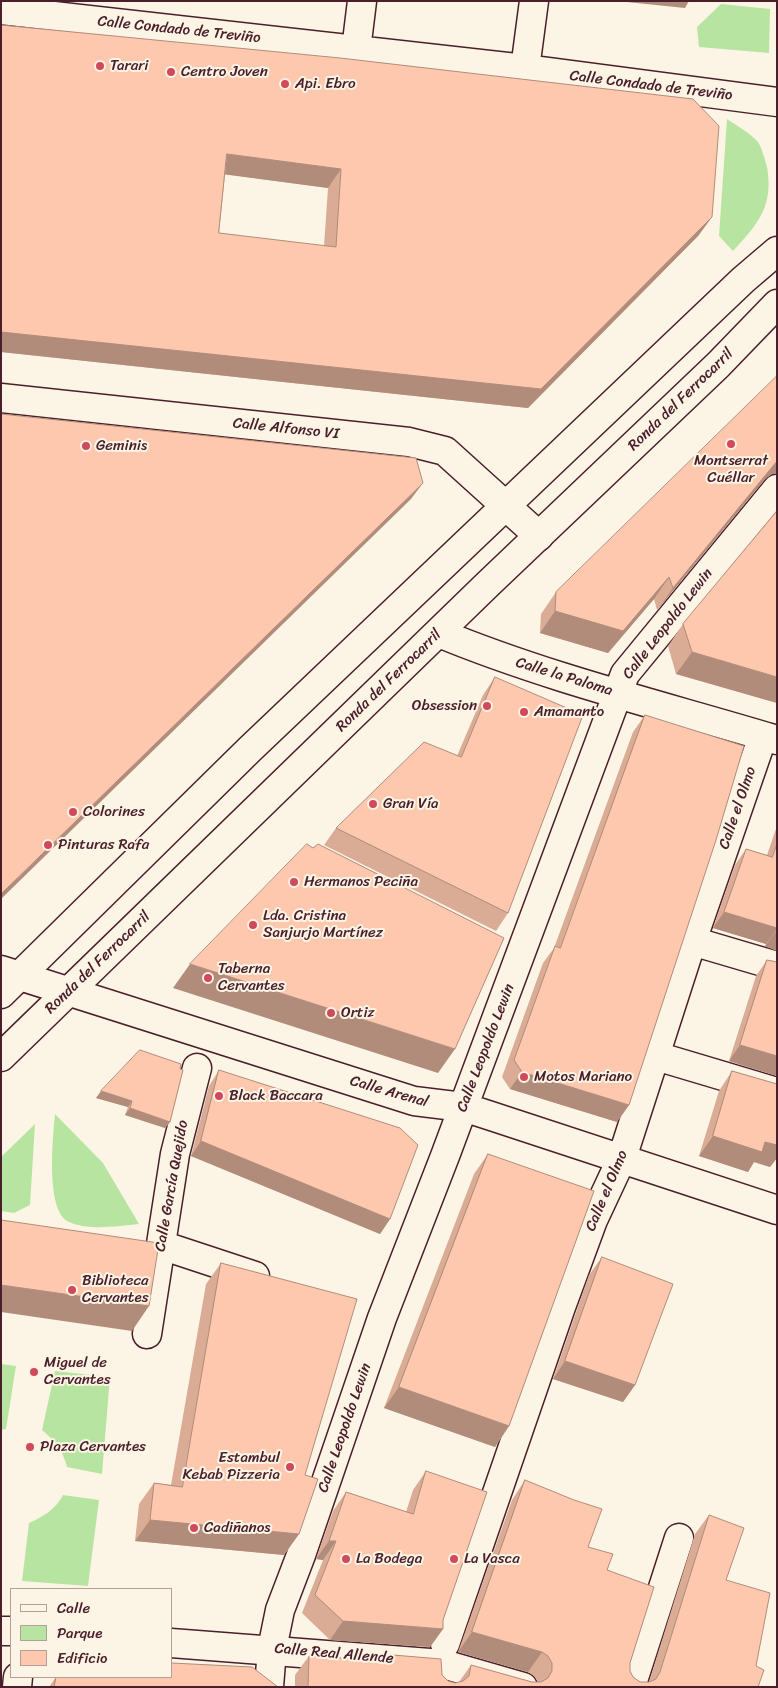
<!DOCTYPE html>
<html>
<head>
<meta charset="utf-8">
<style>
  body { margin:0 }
  #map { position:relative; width:778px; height:1688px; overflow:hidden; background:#fcf5e5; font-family:Sriracha,sans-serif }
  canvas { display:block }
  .frame { position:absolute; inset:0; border:2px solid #4a1f2b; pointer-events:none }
  .legend { position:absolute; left:10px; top:1588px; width:162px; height:90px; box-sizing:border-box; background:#fcf5e5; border:1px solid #b59f9b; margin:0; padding:6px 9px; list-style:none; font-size:15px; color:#4a1f2b }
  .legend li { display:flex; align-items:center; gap:10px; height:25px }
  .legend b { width:25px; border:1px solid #b59f9b }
</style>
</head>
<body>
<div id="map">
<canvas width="778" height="1688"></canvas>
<div class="frame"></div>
<ul class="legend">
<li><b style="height:6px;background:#fcf5e5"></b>Calle</li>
<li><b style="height:14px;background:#b8e4a2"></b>Parque</li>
<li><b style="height:14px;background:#fdc8ae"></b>Edificio</li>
</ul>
</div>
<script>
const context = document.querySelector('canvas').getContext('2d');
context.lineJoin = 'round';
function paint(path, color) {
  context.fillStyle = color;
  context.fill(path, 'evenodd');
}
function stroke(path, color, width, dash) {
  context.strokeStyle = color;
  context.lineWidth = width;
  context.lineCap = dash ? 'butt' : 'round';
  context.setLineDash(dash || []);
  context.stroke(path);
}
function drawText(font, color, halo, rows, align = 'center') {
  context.font = font + ' Sriracha,sans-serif';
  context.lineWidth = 4;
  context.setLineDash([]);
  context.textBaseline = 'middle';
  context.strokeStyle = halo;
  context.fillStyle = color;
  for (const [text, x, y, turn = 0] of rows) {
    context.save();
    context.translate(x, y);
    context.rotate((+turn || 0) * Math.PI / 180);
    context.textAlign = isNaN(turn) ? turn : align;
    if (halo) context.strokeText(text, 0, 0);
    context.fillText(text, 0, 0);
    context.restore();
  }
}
paint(new Path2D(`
  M 721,4 L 770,9 L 769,53 L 699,47 L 697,27 Z
  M 727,119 C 737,126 750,133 758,142 C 762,148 765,160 767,167 C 774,206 758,224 733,251 L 719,236 Z
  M 55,1114 L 103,1163 L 139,1224 C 119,1226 88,1231 69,1222 C 45,1211 53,1137 55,1114 Z
  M 35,1124 L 30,1205 L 14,1213 L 1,1211 L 1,1157 Z
  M 1,1364 L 16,1366 L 6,1429 L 1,1430 Z
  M 55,1371 L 110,1377 L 102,1474 L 67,1467 C 63,1451 55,1441 42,1430 Z
  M 63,1495 L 99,1500 L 88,1586 L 22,1581 L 29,1523 C 44,1516 55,1510 63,1495 Z`), '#b8e4a2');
const street = new Path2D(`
  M 1,10 L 525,69 L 777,102
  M 356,50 L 362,1
  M 525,69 L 534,1
  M 1,398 L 409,442 L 445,451 L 539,536
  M 439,633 C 548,678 664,706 777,740
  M 692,941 L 777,966
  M 1,970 L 414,1101 L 463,1107 L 488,1115 L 777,1210
  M 656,1056 L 777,1092
  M 161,1245 L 255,1276
  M 147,1334 L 175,1154 L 197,1068
  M 445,1644 L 561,1307 L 593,1220 L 622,1158 L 692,941 L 763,736
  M 17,1687 L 18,1677
  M 269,1687 L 272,1649 L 280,1610 L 301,1555 L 382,1318 L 445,1156 L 625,674 L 777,489
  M 631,1687 L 679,1538`);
const secondary = new Path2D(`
  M 1,994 L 250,749 L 743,280 L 777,251
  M 1,1057 L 488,584 L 718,365 L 777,304
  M 1,1631 L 11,1631
  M 171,1643 L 443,1664 L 523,1687`);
stroke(street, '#4a1f2b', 31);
stroke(secondary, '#4a1f2b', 31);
stroke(street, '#fcf5e5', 28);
stroke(secondary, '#fcf5e5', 28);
paint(new Path2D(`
  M 1,25 L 712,217 L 698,236 L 528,408 L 1,352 ZM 225,174 L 328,188 L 324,246 L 219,233 Z
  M 772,474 L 765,479 L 657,610 L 654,599 L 608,653 L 540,633 L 541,614 L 556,592 Z
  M 683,624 L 777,703 L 676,674 L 668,646 Z
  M 495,677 L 508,913 L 496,931 L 324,845 L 336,828 L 457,756 L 483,695 Z
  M 645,715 L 629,1105 L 617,1122 L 510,1089 L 502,1077 L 543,963 L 554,948 L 633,732 Z
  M 777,826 L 777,951 L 765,946 L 766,944 L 713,928 L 735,865 L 746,849 L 767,855 Z
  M 767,960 L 777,962 L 777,1076 L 729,1061 L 756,976 Z
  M 140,1050 L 170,1122 L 165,1128 L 125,1115 L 128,1107 L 96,1098 Z
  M 219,1070 L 390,1219 L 380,1234 L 191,1156 L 209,1086 Z
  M 732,1071 L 777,1084 L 777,1158 L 770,1167 L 754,1162 L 748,1172 L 699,1156 L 719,1091 Z
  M 488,1154 L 509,1426 L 495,1447 L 384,1408 L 474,1174 Z
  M 602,1257 L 635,1385 L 623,1402 L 553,1379 L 589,1275 Z
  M 221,1263 L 305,1475 L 299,1534 L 284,1555 L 135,1541 L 139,1504 L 154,1483 L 171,1485 L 206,1284 Z
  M 426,1471 L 443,1620 L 443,1629 L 430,1647 L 330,1640 L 302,1613 L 323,1560 L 316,1559 L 333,1511 L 346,1492 L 406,1512 L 413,1490 Z
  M 525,1480 L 588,1547 L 607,1570 L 630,1663 L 630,1671 L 633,1677 L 640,1682 L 649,1682 L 695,1534 L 709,1515 L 726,1580 L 756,1666 L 758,1687 L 295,1687 L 295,1675 L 309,1656 L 376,1661 L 381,1654 L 442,1675 L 448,1681 L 455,1683 L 459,1682 L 471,1665 L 532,1682 L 538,1682 L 534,1676 L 528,1672 L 458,1652 L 512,1500 Z
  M 56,1677 L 278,1687 L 49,1687 Z`), '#daac96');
paint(new Path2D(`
  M 617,1 L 689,1 L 685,8 Z
  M 227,154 L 341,169 L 328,188 L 214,173 Z
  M 712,217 L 698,236 L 528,408 L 1,352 L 1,332 Z
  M 777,461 L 777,474 L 772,474 L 765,479 L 657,610 L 673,588 Z
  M 423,483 L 411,499 L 1,899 L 1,894 Z
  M 669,577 L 654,599 L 608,653 L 540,633 L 555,611 Z
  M 692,652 L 777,677 L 777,703 L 676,674 Z
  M 724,912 L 777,928 L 777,929 L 766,944 L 713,928 Z
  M 777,930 L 777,951 L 765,946 Z
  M 190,964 L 455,1049 L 438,1073 L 173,988 Z
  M 740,1045 L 777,1056 L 777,1076 L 729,1061 Z
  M 522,1072 L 629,1105 L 617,1122 L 510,1089 Z
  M 101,1091 L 132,1101 L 128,1107 L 96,1098 Z
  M 130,1108 L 170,1122 L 165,1128 L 125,1115 Z
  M 713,1136 L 765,1142 L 777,1145 L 777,1158 L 770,1167 L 754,1162 L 748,1172 L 699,1156 Z
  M 201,1141 L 390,1219 L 380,1234 L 191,1156 Z
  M 1,1285 L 149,1306 L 132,1331 L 1,1312 Z
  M 565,1361 L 635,1385 L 623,1402 L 553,1379 Z
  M 399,1387 L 509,1426 L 495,1447 L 384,1408 Z
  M 150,1520 L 299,1534 L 284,1555 L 135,1541 Z
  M 329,1541 L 336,1541 L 323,1560 L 316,1559 Z
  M 343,1621 L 443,1629 L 430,1647 L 330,1640 Z
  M 472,1632 L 542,1652 L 528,1672 L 458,1652 Z`), '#b18c7a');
const building = new Path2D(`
  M 1,25 L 340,58 L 693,99 L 719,126 L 712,217 L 541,389 L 1,332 ZM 227,154 L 341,169 L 336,247 L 219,233 Z
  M 777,376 L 777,461 L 673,588 L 669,577 L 623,631 L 555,611 L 556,592 Z
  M 1,414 L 416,458 L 423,483 L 1,894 Z
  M 777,511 L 777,677 L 692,652 L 683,624 Z
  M 495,677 L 583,715 L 508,913 L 336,828 L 424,742 L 461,757 Z
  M 645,715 L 744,746 L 716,840 L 629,1105 L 522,1072 L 514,1060 L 555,946 L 560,948 Z
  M 307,844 L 313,848 L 318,844 L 504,938 L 455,1049 L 190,964 Z
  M 777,844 L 777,928 L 724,912 L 746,849 L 772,857 Z
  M 767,960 L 777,962 L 777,1056 L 740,1045 Z
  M 140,1050 L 181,1064 L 180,1069 L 183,1070 L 170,1122 L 130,1108 L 132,1101 L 101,1091 Z
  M 219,1070 L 400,1128 L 418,1145 L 390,1219 L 201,1141 Z
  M 732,1071 L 777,1084 L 777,1145 L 765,1142 L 762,1152 L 713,1136 Z
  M 488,1154 L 594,1191 L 509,1426 L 399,1387 Z
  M 1,1220 L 159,1243 L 149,1306 L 1,1285 Z
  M 602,1257 L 673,1284 L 635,1385 L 565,1361 Z
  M 221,1263 L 357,1299 L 305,1475 L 318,1479 L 299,1534 L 150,1520 L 154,1483 L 182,1487 Z
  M 426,1471 L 487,1492 L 443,1620 L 443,1629 L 343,1621 L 315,1595 L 336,1541 L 329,1541 L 346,1492 L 413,1514 Z
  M 525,1480 L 574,1500 L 602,1509 L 588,1547 L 613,1554 L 607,1570 L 654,1587 L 630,1663 L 630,1671 L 633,1677 L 640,1682 L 649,1682 L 656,1679 L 660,1672 L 709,1515 L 744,1528 L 726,1580 L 770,1593 L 756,1666 L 764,1670 L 758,1687 L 308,1687 L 309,1656 L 389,1661 L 381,1654 L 441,1659 L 442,1675 L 448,1681 L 455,1683 L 463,1681 L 469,1676 L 471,1665 L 532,1682 L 541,1682 L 548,1678 L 552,1671 L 552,1663 L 548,1656 L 542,1652 L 472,1632 Z
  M 171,1663 L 252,1667 L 278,1687 L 54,1687 L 56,1677 L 171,1677 Z`);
paint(building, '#fdc8ae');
stroke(building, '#b18c7a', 1);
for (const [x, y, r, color] of [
  [100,66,5,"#d1495b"],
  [171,72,5,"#d1495b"],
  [285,84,5,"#d1495b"],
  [731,444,5,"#d1495b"],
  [86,446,5,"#d1495b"],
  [487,706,5,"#d1495b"],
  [524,712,5,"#d1495b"],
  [373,804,5,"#d1495b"],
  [73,812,5,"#d1495b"],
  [48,845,5,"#d1495b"],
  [294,882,5,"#d1495b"],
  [253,925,5,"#d1495b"],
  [208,978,5,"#d1495b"],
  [331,1013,5,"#d1495b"],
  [524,1077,5,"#d1495b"],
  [219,1096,5,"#d1495b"],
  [72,1290,5,"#d1495b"],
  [34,1372,5,"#d1495b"],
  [30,1447,5,"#d1495b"],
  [290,1467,5,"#d1495b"],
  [194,1528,5,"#d1495b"],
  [346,1559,5,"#d1495b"],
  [454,1559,5,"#d1495b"]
]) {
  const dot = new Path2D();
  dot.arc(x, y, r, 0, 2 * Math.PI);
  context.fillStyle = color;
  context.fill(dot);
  stroke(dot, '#fcf5e5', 2);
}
drawText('15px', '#4a1f2b', '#fcf5e5', [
  ["Calle Condado de Treviño",179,30,6],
  ["Calle Condado de Treviño",651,86,7],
  ["Ronda del Ferrocarril",681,400,-44],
  ["Calle Alfonso VI",286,429,6],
  ["Calle Leopoldo Lewin",668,624,-52],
  ["Calle la Paloma",564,677,17],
  ["Ronda del Ferrocarril",389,681,-44],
  ["Calle el Olmo",738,808,-71],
  ["Ronda del Ferrocarril",98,963,-44],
  ["Calle Leopoldo Lewin",486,1048,-69],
  ["Calle Arenal",389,1092,16],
  ["Calle García Quejido",172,1186,-80],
  ["Calle el Olmo",607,1191,-67],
  ["Calle Leopoldo Lewin",345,1428,-71],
  ["Calle Real Allende",334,1654,5]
]);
drawText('15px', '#4a1f2b', '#fcf5e5', [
  ["Tarari",110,66],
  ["Centro Joven",181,72],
  ["Api. Ebro",295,84],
  ["Geminis",96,446],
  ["Montserrat",731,461,"center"],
  ["Cuéllar",731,478,"center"],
  ["Obsession",477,706,"right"],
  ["Amamanto",534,712],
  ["Gran Vía",383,804],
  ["Colorines",83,812],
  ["Pinturas Rafa",58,845],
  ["Hermanos Peciña",304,882],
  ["Lda. Cristina",263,916],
  ["Sanjurjo Martínez",263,933],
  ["Taberna",218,969],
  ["Cervantes",218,986],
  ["Ortiz",341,1013],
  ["Motos Mariano",534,1077],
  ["Black Baccara",229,1096],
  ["Biblioteca",82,1281],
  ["Cervantes",82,1298],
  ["Miguel de",44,1363],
  ["Cervantes",44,1380],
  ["Plaza Cervantes",40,1447],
  ["Estambul",280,1458,"right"],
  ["Kebab Pizzeria",280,1475,"right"],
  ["Cadiñanos",204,1528],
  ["La Bodega",356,1559],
  ["La Vasca",464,1559]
], 'left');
</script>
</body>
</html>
